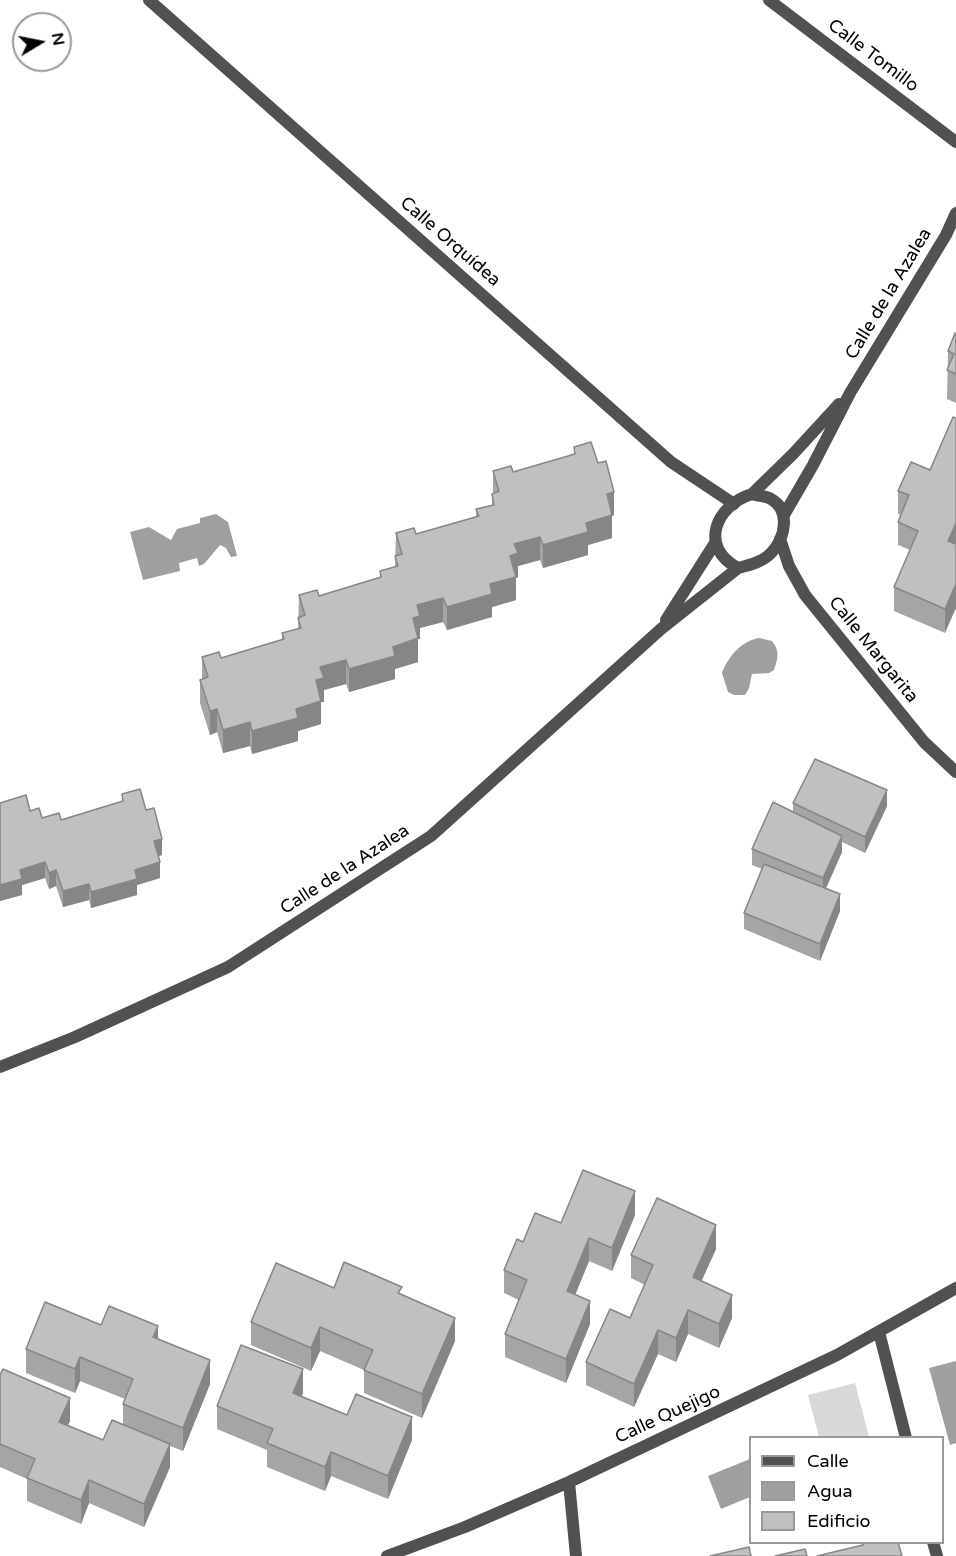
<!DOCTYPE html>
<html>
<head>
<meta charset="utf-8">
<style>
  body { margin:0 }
  #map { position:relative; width:956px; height:1556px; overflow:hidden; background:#fff; font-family:"Varela Round",sans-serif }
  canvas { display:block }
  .legend { position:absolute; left:749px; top:1436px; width:195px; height:108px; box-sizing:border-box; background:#fff; border:2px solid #999; margin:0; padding:8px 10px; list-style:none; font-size:18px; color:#000 }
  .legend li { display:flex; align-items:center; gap:12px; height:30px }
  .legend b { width:30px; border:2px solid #999 }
  .north { position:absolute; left:12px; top:12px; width:60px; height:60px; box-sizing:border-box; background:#fff; border:2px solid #999; border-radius:50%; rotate:80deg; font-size:16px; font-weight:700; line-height:24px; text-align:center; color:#000 }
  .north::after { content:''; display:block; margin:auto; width:21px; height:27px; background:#000; clip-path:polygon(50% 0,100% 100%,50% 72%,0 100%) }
</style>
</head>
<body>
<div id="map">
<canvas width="956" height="1556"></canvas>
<ul class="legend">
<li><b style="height:8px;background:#515151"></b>Calle</li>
<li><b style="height:16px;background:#9f9f9f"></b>Agua</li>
<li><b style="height:16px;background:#c0c0c0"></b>Edificio</li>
</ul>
<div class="north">N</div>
</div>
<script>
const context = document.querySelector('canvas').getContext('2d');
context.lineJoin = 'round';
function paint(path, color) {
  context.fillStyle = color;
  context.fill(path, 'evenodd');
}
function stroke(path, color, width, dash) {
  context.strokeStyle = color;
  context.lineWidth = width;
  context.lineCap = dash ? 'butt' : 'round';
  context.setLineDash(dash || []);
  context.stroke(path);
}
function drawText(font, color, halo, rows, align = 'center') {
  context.font = font + ' "Varela Round",sans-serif';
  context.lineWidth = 4.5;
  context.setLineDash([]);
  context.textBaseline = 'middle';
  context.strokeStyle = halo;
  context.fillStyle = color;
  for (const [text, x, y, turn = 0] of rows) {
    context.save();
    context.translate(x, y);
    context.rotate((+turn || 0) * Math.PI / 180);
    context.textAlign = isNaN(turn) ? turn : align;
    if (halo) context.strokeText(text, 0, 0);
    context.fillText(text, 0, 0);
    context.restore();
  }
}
paint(new Path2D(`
  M 855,1383 L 869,1437 L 819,1437 L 808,1395 Z`), '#d8d8d8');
paint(new Path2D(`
  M 216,514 L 228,522 L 237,556 L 231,557 L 226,548 L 220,545 L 204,564 L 199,566 L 197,558 L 179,563 L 180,571 L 143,580 L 130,532 L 149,527 L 171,540 L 177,529 L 200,523 L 200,518 Z
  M 759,638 L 772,641 C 780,651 778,658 774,670 L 769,673 L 752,674 L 749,688 L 745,695 L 734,695 L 728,692 L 722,673 C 728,657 741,641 759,638 Z
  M 956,1361 L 956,1443 L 950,1445 L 929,1368 Z
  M 750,1459 L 750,1497 L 721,1509 L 708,1476 Z`), '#9f9f9f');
stroke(new Path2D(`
  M 149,0 L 671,462 L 734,504
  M 769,0 L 956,142
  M 752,494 C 758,496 766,496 771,499 C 791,510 785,538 772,552 C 763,562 750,565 738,568 C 698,547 716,505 752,494 Z
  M 752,494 L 793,454 L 839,404
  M 784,515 L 813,465 L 850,393 L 946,235 L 956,213
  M 780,539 L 789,566 L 805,595 L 924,742 L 956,772
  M 666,620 L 715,543
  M 0,1067 L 75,1037 L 228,967 L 431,836 L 661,629 L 738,568
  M 879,1332 L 906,1438
  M 569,1482 L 576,1556
  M 933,1542 L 937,1556
  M 387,1556 L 465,1527 L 569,1482 L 837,1355 L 956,1288`), '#515151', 12);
paint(new Path2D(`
  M 956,334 L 956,403 L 947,399 L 948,351 Z
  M 953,417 L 945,633 L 894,611 L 894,587 L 910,550 L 898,545 L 898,522 L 901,515 L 898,514 L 898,491 L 930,470 Z
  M 574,447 L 614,515 L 612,516 L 612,538 L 588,545 L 588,555 L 543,568 L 540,560 L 518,566 L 518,577 L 516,578 L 516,600 L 492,607 L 492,617 L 447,630 L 443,622 L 420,628 L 420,639 L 418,639 L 418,662 L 395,669 L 395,679 L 349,692 L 346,684 L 324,690 L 324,702 L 321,702 L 321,724 L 298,731 L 298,741 L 252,754 L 250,746 L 223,753 L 217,732 L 210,735 L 200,703 L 200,680 L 202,679 L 202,657 L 221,658 L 282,640 L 282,633 L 298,629 L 299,595 L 319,596 L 380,578 L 380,571 L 395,567 L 396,533 L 416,534 L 476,517 L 476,509 L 492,505 L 492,494 L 493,493 L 493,471 L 513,472 L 574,454 Z
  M 122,794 L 146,810 L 162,855 L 159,856 L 160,878 L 137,885 L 137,895 L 91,908 L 89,900 L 63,907 L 56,886 L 49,889 L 45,878 L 22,885 L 22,895 L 0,901 L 30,811 L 42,818 L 61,820 L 122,801 Z
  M 793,803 L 887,806 L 865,853 L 842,842 L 842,852 L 826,889 L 840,911 L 820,961 L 744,929 L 744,913 L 762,869 L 752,865 L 752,849 L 793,812 Z
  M 635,1215 L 612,1271 L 589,1261 L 575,1295 L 590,1324 L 566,1383 L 505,1357 L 505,1334 L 519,1300 L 504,1293 L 504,1270 L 523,1242 L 561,1223 Z
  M 716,1249 L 701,1281 L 732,1318 L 719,1348 L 688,1334 L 676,1362 L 658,1354 L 634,1407 L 586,1385 L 586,1362 L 630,1318 L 645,1285 L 631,1278 L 631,1255 Z
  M 334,1288 L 402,1295 L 455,1341 L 422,1418 L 364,1393 L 364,1370 L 320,1351 L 311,1371 L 251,1345 L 251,1322 Z
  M 158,1339 L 210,1384 L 183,1451 L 170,1446 L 170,1467 L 144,1527 L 89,1503 L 81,1524 L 27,1501 L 27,1479 L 0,1467 L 0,1375 L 70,1421 L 68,1425 L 103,1440 L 123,1424 L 123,1404 L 125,1399 L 80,1381 L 75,1393 L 26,1373 L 26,1349 Z
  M 303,1393 L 301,1397 L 412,1440 L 388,1499 L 331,1476 L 325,1491 L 267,1467 L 267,1450 L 217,1429 L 217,1406 Z`), '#a5a5a5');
paint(new Path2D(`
  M 614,492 L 614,515 L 612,516 L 612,538 L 588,545 L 588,555 L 543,568 L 543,545 L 586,523 L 607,494 Z
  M 956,523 L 956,546 L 948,541 Z
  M 540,537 L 540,560 L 518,566 L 518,577 L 516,578 L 516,600 L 492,607 L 492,617 L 447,630 L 447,607 L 490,584 L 510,556 L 514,544 Z
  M 956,584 L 956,608 L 945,633 L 945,609 Z
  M 443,598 L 443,622 L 420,628 L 420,639 L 418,639 L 418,662 L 395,669 L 395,679 L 349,692 L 349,669 L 393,647 L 413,618 L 417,605 Z
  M 346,660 L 346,684 L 324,690 L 324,702 L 321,702 L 321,724 L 298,731 L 298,741 L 252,754 L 252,731 L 296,709 L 316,680 L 320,667 Z
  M 217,709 L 217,732 L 210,735 L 210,711 Z
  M 250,722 L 250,746 L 223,753 L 223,730 Z
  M 887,790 L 887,806 L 865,853 L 865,837 Z
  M 842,836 L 842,852 L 823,894 L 823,878 Z
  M 162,839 L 162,855 L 154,857 L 154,841 Z
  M 45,862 L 45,878 L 22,885 L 22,895 L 0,901 L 0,885 L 20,870 Z
  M 160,862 L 160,878 L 137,885 L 137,895 L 91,908 L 91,892 L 135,870 Z
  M 56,870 L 56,886 L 49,889 L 49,873 Z
  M 89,884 L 89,900 L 63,907 L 63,891 Z
  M 840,894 L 840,911 L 820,961 L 820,944 Z
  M 635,1191 L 635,1215 L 612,1271 L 612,1248 Z
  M 716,1225 L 716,1249 L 693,1300 L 693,1277 Z
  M 589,1238 L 589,1261 L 567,1315 L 567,1291 Z
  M 732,1295 L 732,1318 L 719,1348 L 719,1324 Z
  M 590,1301 L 590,1324 L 566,1383 L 566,1359 Z
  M 688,1310 L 688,1334 L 676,1362 L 676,1338 Z
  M 455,1318 L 455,1341 L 422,1418 L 422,1394 Z
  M 158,1326 L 158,1349 L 153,1337 Z
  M 320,1327 L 320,1351 L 311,1371 L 311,1348 Z
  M 658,1330 L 658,1354 L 634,1407 L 634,1384 Z
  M 80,1357 L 80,1381 L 75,1393 L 75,1369 Z
  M 210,1360 L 210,1384 L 183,1451 L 183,1428 Z
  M 303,1369 L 303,1393 L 293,1417 L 293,1393 Z
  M 70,1398 L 70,1421 L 59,1445 L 59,1422 Z
  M 412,1417 L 412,1440 L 388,1499 L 388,1476 Z
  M 170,1444 L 170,1467 L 144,1527 L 144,1504 Z
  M 331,1452 L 331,1476 L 325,1491 L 325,1467 Z
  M 89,1480 L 89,1503 L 81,1524 L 81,1500 Z`), '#868686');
const building = new Path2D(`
  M 955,333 L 956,334 L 956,374 L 947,370 L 954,354 L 948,351 Z
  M 953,417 L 956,418 L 956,523 L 948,541 L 956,544 L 956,584 L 945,609 L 894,587 L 918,531 L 898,522 L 909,495 L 898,491 L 911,462 L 930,470 Z
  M 591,442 L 598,463 L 606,461 L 614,492 L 607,494 L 612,515 L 586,523 L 588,532 L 543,545 L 540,537 L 514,544 L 518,553 L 510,556 L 516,577 L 490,584 L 492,594 L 447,607 L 443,598 L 417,605 L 420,616 L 413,618 L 418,638 L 393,647 L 395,656 L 349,669 L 346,660 L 320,667 L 324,678 L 316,680 L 321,701 L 296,709 L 298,718 L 252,731 L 250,722 L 223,730 L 217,709 L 210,711 L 200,680 L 208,677 L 202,657 L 219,652 L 221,658 L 284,639 L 282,633 L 301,628 L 298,618 L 305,615 L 299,595 L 317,590 L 319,596 L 381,577 L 380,571 L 398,566 L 395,556 L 402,554 L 396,533 L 414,528 L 416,534 L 479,516 L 476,509 L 494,505 L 492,494 L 499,491 L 493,471 L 511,466 L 513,472 L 575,454 L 574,447 Z
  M 815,759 L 887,790 L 865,837 L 793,803 Z
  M 140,789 L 146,810 L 154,808 L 162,839 L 154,841 L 160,862 L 135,870 L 137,879 L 91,892 L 89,884 L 63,891 L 56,870 L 49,873 L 45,862 L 20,870 L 22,879 L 0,885 L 0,803 L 26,795 L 30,811 L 39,808 L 42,818 L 59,813 L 61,820 L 123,801 L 122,794 Z
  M 773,802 L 842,836 L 823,878 L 752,849 Z
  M 764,864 L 840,894 L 820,944 L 744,913 Z
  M 583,1170 L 635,1191 L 612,1248 L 589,1238 L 567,1291 L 590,1301 L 566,1359 L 505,1334 L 527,1280 L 504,1270 L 517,1239 L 523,1242 L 535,1213 L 561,1223 Z
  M 657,1198 L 716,1225 L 693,1277 L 732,1295 L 719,1324 L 688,1310 L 676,1338 L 658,1330 L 634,1384 L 586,1362 L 610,1309 L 630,1318 L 653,1265 L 631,1255 Z
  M 344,1262 L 402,1287 L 398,1293 L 455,1318 L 422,1394 L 364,1370 L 373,1350 L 320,1327 L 311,1348 L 251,1322 L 276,1263 L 334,1288 Z
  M 45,1302 L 101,1325 L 109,1306 L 158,1326 L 153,1337 L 210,1360 L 183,1428 L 123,1404 L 133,1379 L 80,1357 L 75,1369 L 26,1349 Z
  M 241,1345 L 303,1369 L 293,1393 L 347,1415 L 356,1394 L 412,1417 L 388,1476 L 331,1452 L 325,1467 L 267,1443 L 273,1429 L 217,1406 Z
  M 3,1369 L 70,1398 L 59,1422 L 103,1440 L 112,1420 L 170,1444 L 144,1504 L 89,1480 L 81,1500 L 27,1478 L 35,1459 L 0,1444 L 0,1375 Z
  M 862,1542 L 898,1542 L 902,1556 L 817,1556 L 863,1545 Z
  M 749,1547 L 751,1556 L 710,1556 Z
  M 805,1549 L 807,1556 L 775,1556 Z`);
paint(building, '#c0c0c0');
stroke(building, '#868686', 1.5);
drawText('18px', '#000', '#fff', [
  ["Calle Tomillo",873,56,37],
  ["Calle Orquídea",450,242,41],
  ["Calle de la Azalea",889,294,-59],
  ["Calle Margarita",873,650,51],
  ["Calle de la Azalea",345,870,-33],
  ["Calle Quejigo",668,1415,-25]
]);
</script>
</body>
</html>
